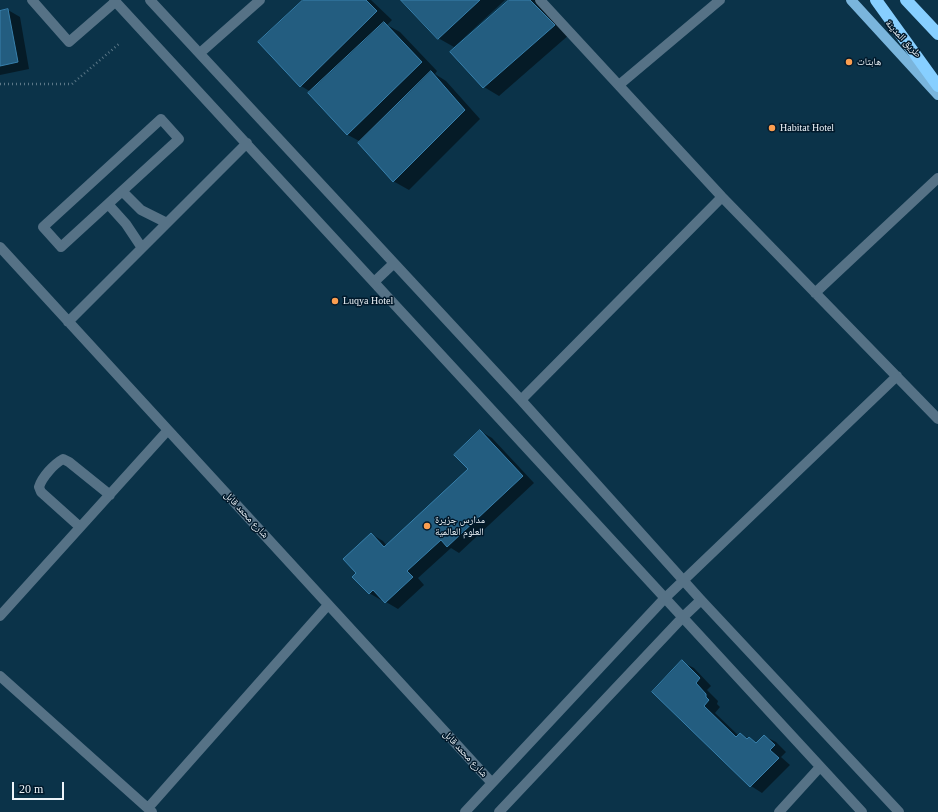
<!DOCTYPE html>
<html>
<head>
<meta charset="utf-8">
<style>
  body { margin:0 }
  #map { position:relative; width:938px; height:812px; overflow:hidden; background:#0b3349; font-family:"Times New Roman",serif }
  canvas { display:block }
  .scale { position:absolute; left:12px; top:782px; width:52px; height:18px; box-sizing:border-box; border:2px solid #edf4f9; border-top:0; padding-left:5px; font-size:12px; line-height:14px; white-space:nowrap; color:#edf4f9; -webkit-text-stroke:3px #00192b; paint-order:stroke }
</style>
</head>
<body>
<div id="map">
<canvas width="938" height="812"></canvas>
<div class="scale">20 m</div>
</div>
<script>
const context = document.querySelector('canvas').getContext('2d');
context.lineJoin = 'round';
function paint(path, color) {
  context.fillStyle = color;
  context.fill(path, 'evenodd');
}
function stroke(path, color, width, dash) {
  context.strokeStyle = color;
  context.lineWidth = width;
  context.lineCap = dash ? 'butt' : 'round';
  context.setLineDash(dash || []);
  context.stroke(path);
}
function drawText(font, color, halo, rows, align = 'center') {
  context.font = font + ' "Times New Roman","Noto Naskh Arabic",serif';
  context.lineWidth = 3;
  context.setLineDash([]);
  context.textBaseline = 'middle';
  context.strokeStyle = halo;
  context.fillStyle = color;
  for (const [text, x, y, turn = 0] of rows) {
    context.save();
    context.translate(x, y);
    context.rotate((+turn || 0) * Math.PI / 180);
    context.textAlign = isNaN(turn) ? turn : align;
    if (halo) context.strokeText(text, 0, 0);
    context.fillText(text, 0, 0);
    context.restore();
  }
}
paint(new Path2D(`
  M 304,0 L 371,0 L 392,20 L 387,25 L 400,32 L 437,71 L 435,74 L 446,81 L 480,119 L 409,190 L 393,181 L 361,142 L 348,135 L 309,93 L 311,92 L 301,86 Z
  M 403,0 L 505,0 L 454,47 L 438,38 Z
  M 511,0 L 535,0 L 570,34 L 499,96 L 484,87 Z
  M 8,10 L 20,17 L 29,69 L 0,75 L 0,12 Z
  M 480,431 L 492,438 L 534,483 L 459,553 L 451,548 L 418,578 L 424,585 L 398,609 L 386,602 L 383,598 L 381,600 L 369,593 L 357,573 L 371,534 L 383,541 L 387,546 L 469,470 Z
  M 682,662 L 694,668 L 711,686 L 707,690 L 718,701 L 717,704 L 720,707 L 715,713 L 739,736 L 740,734 L 757,743 L 764,736 L 776,742 L 786,752 L 781,757 L 790,765 L 762,793 L 751,786 L 653,692 Z`), '#0007');
const building = new Path2D(`
  M 303,0 L 366,0 L 377,11 L 300,87 L 258,42 Z
  M 401,0 L 480,0 L 438,39 Z
  M 509,0 L 530,0 L 555,25 L 483,88 L 450,52 Z
  M 8,9 L 18,62 L 0,66 L 0,11 Z
  M 384,22 L 422,62 L 347,135 L 308,93 Z
  M 431,71 L 465,110 L 393,182 L 358,143 Z
  M 480,430 L 523,476 L 447,547 L 441,540 L 407,571 L 413,577 L 385,603 L 373,590 L 369,594 L 352,577 L 356,573 L 343,559 L 371,533 L 384,547 L 468,469 L 454,455 Z
  M 682,660 L 700,678 L 696,683 L 706,694 L 706,697 L 709,700 L 704,706 L 736,737 L 740,733 L 747,739 L 749,737 L 756,743 L 764,735 L 775,745 L 770,750 L 779,758 L 750,787 L 652,692 Z`);
paint(building, '#235d80');
stroke(building, '#3880ac', 1);
stroke(new Path2D(`
  M 0,84 L 72,84 L 120,43`), '#5b7787', 2.5, [1, 3]);
stroke(new Path2D(`
  M 32,0 L 69,42 L 115,2
  M 114,0 C 364,270 612,542 862,812
  M 150,0 L 521,400 L 701,600 L 899,812
  M 540,0 L 722,197 L 938,419
  M 200,53 L 260,0
  M 619,85 L 720,0
  M 161,119 L 179,139 L 61,247 L 43,227 Z
  M 122,191 L 141,210 L 167,223
  M 108,204 L 126,224 L 142,248
  M 0,247 L 492,783
  M 374,282 L 394,263
  M 815,293 L 938,178
  M 68,322 L 247,143
  M 521,400 L 722,197
  M 80,527 L 41,492 L 39,487 C 42,477 54,464 63,459 L 69,462 L 110,495
  M 0,616 L 168,430
  M 0,676 L 152,812
  M 148,808 L 328,605
  M 465,812 L 664,599 L 897,376
  M 499,812 L 682,618 L 701,600
  M 779,812 L 820,767`), '#567286', 10);
stroke(new Path2D(`
  M 851,0 L 938,95`), '#7ab5dc', 10);
stroke(new Path2D(`
  M 876,0 L 938,86
  M 906,0 L 938,34`), '#87cfff', 12);
for (const [x, y, r, color] of [
  [849,62,4,"#fb9e50"],
  [772,128,4,"#fb9e50"],
  [335,301,4,"#fb9e50"],
  [427,526,4,"#fb9e50"]
]) {
  const dot = new Path2D();
  dot.arc(x, y, r, 0, 2 * Math.PI);
  context.fillStyle = color;
  context.fill(dot);
  stroke(dot, '#00192b', 1.5);
}
drawText('10px', '#edf4f9', '#00192b', [
  ["طريق المدينة",903,39,47],
  ["شارع محمد قابل",246,515,47],
  ["شارع محمد قابل",465,754,47]
]);
drawText('10px', '#edf4f9', '#00192b', [
  ["هابتات",857,62],
  ["Habitat Hotel",780,128],
  ["Luqya Hotel",343,301],
  ["مدارس جزيرة",435,520],
  ["العلوم العالمية",435,532]
], 'left');
</script>
</body>
</html>
